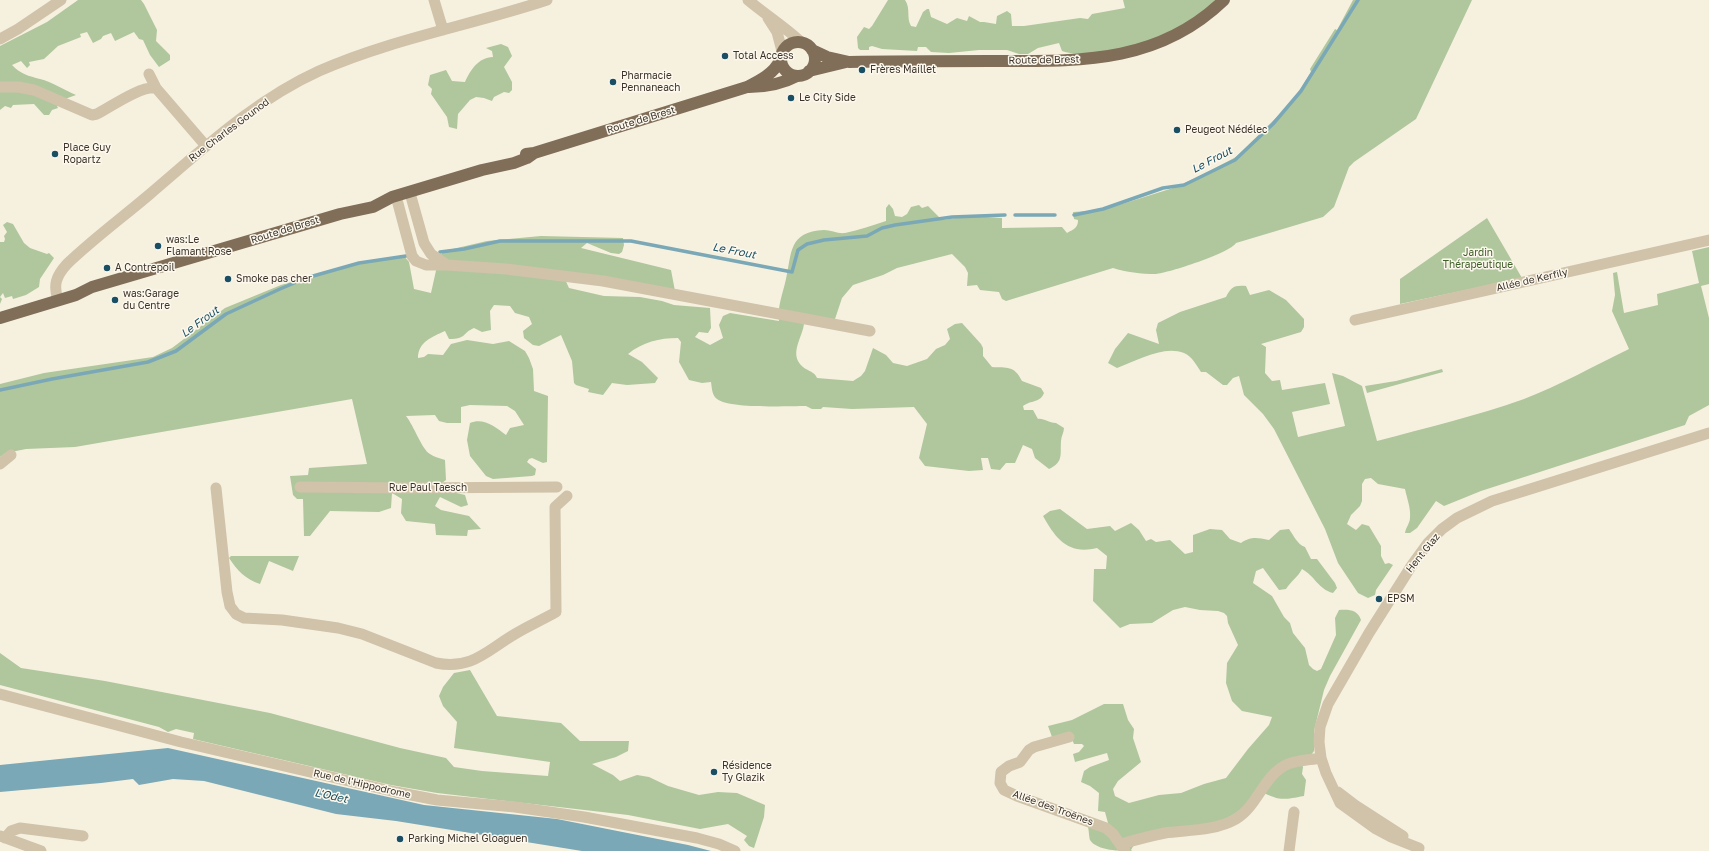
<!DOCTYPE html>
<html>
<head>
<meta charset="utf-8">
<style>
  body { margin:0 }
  canvas { display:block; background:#f6f0df }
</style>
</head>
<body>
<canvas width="1709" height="851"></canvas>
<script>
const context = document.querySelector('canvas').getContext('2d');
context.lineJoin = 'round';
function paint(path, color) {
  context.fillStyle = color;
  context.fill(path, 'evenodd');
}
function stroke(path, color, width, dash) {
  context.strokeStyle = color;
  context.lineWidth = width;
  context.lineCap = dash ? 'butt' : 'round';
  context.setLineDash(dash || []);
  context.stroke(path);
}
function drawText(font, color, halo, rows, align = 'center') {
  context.font = font + ' "Golos Text",sans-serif';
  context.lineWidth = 3;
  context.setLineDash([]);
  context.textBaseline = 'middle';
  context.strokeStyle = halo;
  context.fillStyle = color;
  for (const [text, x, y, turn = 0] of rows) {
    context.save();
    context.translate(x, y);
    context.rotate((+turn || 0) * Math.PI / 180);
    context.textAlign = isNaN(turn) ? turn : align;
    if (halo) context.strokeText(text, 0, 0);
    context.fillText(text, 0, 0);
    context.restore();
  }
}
paint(new Path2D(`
  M 78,0 L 141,0 L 144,4 L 157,30 L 156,41 L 170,55 L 170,60 L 159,67 L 150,55 L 143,40 L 139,39 L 134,32 L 115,41 L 111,33 L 103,36 L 101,39 L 93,43 L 87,32 L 80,34 L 81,37 L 58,46 L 44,59 L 29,62 L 30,65 L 27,68 L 21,61 L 12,65 C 20,74 29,76 40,79 C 52,82 64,90 76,95 L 65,99 L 57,106 L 58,108 L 52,110 L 49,115 L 44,115 L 34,104 L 13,105 L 11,108 L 5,106 L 0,110 L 0,46 L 47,22 Z
  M 888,0 L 905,0 C 911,9 906,17 911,26 L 916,27 L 923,12 L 927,9 L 929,9 L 931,17 L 947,24 L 957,18 L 967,21 L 969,16 L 980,22 L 984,22 L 996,24 L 997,16 L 1007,11 L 1011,14 L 1012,26 L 1024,26 L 1080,18 L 1088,19 L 1092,14 L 1125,8 L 1123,0 L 1218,0 C 1203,11 1189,23 1172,31 C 1148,44 1087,60 1062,51 L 1059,43 L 1038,48 L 1028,54 L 1019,54 L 1007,50 L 979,50 L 949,53 L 931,52 L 926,47 L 918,47 L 917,51 L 882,49 L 872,46 L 869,47 L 869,50 L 860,50 L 858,48 L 857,37 L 864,27 L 869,29 L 872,26 Z
  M 1353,0 L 1472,0 L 1416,119 L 1354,162 L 1349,167 L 1334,207 L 1323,217 L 1236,243 C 1230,253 1168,273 1156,274 C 1141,274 1126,272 1113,268 L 1006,301 L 1002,299 L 999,292 L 980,290 L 977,285 L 967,286 L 968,273 L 965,267 L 952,254 L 897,268 L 883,275 L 853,285 L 842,298 L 834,322 L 805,317 C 804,322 804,327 802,332 C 798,344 791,357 803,367 C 808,371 815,372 817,378 L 853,381 L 861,376 L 865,371 L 873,348 L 886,355 L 893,363 L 907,366 L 927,359 L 936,349 L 945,345 L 950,339 L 947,329 L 955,324 L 962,323 L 981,344 L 983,348 L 983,356 L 992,367 C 1007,368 1014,365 1022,381 L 1041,388 L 1044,393 C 1040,403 1031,400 1023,406 L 1024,410 L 1033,410 L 1038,419 C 1044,418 1048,423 1056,423 L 1064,428 C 1064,432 1061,437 1061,441 C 1060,454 1064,462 1049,469 L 1035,458 L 1032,449 L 1023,445 L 1015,463 L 1006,463 L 1000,470 L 991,469 L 988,458 L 981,458 L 983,470 L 969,471 L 925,466 L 919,458 L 927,424 L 914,407 L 852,409 L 823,407 L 821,409 L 812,409 L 806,406 C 788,406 729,409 717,399 C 712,395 712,389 711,382 L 702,383 L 689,380 L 679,362 L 681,342 L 678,338 C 659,338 643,342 628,354 L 642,362 L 658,378 L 655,383 L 627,385 L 612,383 L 603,395 L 588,392 L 589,389 L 576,385 L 574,383 L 572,361 L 561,335 L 539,346 L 533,345 L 524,338 L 523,331 L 532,324 L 529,317 L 515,313 L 510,306 L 494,305 L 490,311 L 491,330 L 482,332 L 474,328 C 462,333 467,339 449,339 L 445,331 C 432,337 418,342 418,358 L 424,357 L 428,354 L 443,355 L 451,344 L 467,340 L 493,344 L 509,341 L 525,351 L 529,358 L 533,369 L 534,391 L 548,396 L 547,462 L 543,463 L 532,458 L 529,459 L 527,462 L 536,469 L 535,475 L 532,476 L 493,479 L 486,476 L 470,456 L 467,440 L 470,423 C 483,417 496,427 506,435 L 510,428 L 524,425 L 515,411 L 507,406 L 470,405 L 461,407 L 461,423 L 447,423 L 439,421 L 435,415 L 406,416 C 414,426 422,450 430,454 C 434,457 440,458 445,460 L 446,480 L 442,483 L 448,491 L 465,495 L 468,505 L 461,507 L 440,497 L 435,506 L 441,510 L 469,516 L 481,529 L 468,530 L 467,536 L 436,535 L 435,524 L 406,521 L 401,513 L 402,499 L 392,493 L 391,508 L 379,512 L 330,511 L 310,536 L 304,536 L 303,499 L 297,499 L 293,495 L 290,476 L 308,475 L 309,468 L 367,464 L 352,399 L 75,447 L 26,449 L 6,453 L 0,457 L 0,384 L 44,373 L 153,357 L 172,348 L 225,308 L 281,285 L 352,264 L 404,256 L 409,262 L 414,289 L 431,293 L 439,257 L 444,251 L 487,241 L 541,236 L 623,238 L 624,245 L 622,252 L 619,254 L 611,253 L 587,243 L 581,248 L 671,270 L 675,291 L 563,275 L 569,288 L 604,296 L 640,297 L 662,301 L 674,305 L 710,308 L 711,328 L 708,333 L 699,332 L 695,337 L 710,345 L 723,338 L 719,325 L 723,316 L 730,313 L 779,321 C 777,307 783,293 786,279 C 792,253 788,232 824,230 C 831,230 838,234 845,233 C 859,230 873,225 886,221 L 886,208 L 889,204 L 893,209 L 895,216 L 902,217 L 907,214 L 911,207 L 919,205 L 922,208 L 928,206 L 942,220 L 970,216 L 1002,218 L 1002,228 L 1062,227 L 1067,233 C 1074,229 1078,228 1078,220 L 1074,219 L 1073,212 L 1103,210 L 1173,188 L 1196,178 L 1236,157 L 1287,107 L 1298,93 L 1311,72 L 1310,69 L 1335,29 L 1337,30 Z
  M 501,44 L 508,47 L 512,56 L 504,67 L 512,82 L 512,90 L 509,93 L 504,92 L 494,97 L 492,101 L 484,98 L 476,97 L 470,100 L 458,114 L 457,129 L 449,127 L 447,117 L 431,94 L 432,89 L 428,85 L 430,75 L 446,70 L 452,81 L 465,82 C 471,69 478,58 493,57 L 492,51 L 486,48 Z
  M 1487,218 L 1522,278 L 1400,304 L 1400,279 Z
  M 7,222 L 13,224 L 24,243 L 30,248 L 47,254 L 49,253 L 54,258 L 40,279 L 39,287 L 26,295 L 13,299 L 12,296 L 5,298 L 3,293 L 0,297 L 2,299 L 0,304 L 0,242 L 4,242 L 5,239 L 4,236 L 7,232 L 3,225 Z
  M 1709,247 L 1709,284 L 1701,286 L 1709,318 L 1709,405 L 1689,416 L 1685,425 L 1481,491 L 1444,506 L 1436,501 L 1417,528 L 1410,533 L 1405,533 C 1406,527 1410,523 1410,518 C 1411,508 1407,499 1405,489 L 1378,484 L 1371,478 L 1365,479 L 1362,484 L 1362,501 L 1360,506 L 1351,515 L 1347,524 L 1356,530 L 1362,524 L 1369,526 L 1381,546 L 1381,556 L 1385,564 L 1389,563 L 1393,565 L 1376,590 L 1375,595 L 1368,598 L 1358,593 L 1338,563 L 1325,529 L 1274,429 L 1263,414 L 1244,395 L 1239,376 L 1233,378 L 1227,385 L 1223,385 L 1206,372 L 1201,372 C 1197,366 1192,356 1184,353 C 1163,345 1137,361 1117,368 L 1108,363 L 1115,349 L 1128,333 L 1159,344 L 1156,330 L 1158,323 L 1180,312 L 1226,297 C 1231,287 1234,285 1246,286 L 1250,295 L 1269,290 L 1286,300 L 1304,319 L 1304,327 L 1301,332 L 1261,344 L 1266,347 L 1265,373 L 1272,381 L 1280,380 L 1282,390 L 1325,383 L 1330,404 L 1292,412 L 1298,437 L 1345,426 L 1332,373 L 1343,376 L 1362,386 L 1377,441 C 1426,428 1476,416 1524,399 C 1560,385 1594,366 1629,349 L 1612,311 L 1615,295 L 1613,273 L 1617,272 L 1624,313 L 1658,305 L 1657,294 L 1699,283 L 1692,251 Z
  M 1442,369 L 1443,372 L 1367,393 L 1365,386 L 1396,381 Z
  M 1060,509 L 1087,529 L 1110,526 L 1115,531 L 1131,523 L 1139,530 L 1146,541 L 1151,539 L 1156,542 L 1170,540 L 1185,554 L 1193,552 L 1193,535 L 1210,529 L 1222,530 L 1230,539 L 1241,543 C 1252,536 1257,538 1269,540 L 1280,530 L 1289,529 C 1294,536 1297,544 1305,547 L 1311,559 L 1317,559 L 1335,583 L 1337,588 L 1333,593 C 1318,589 1315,576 1302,569 C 1298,577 1291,581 1286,589 L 1279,590 L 1263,568 L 1256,571 L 1253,583 L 1272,596 L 1284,617 L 1290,623 L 1293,633 L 1305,648 L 1309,665 L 1313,669 L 1317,671 L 1321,669 L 1336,635 L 1335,618 L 1339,610 C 1349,609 1358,610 1361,620 L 1330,676 L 1324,690 L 1314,731 L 1314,751 L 1311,755 L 1299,757 L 1303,767 L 1302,774 L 1306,780 L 1304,796 C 1282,800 1280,801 1260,791 C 1250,801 1240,812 1227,818 C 1199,830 1164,836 1135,843 L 1131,850 L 1132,851 C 1121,851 1097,851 1090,840 C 1089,837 1089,831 1088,827 L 1108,823 L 1105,812 L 1098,811 L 1099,793 L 1090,786 L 1081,782 L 1084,771 L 1090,767 L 1109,760 L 1107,753 L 1075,762 L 1073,754 L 1079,752 L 1084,746 L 1082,744 L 1074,744 L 1071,737 L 1052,737 L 1048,726 L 1072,720 L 1104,704 L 1123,704 L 1128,720 L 1134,729 L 1133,738 L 1141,762 L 1118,781 L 1113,789 L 1115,796 L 1129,803 L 1159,795 L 1181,793 L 1204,784 L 1226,778 L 1248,749 L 1269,725 L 1272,717 L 1242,711 L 1232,701 L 1226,683 L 1227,663 L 1238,645 L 1228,623 L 1227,616 L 1224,613 L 1218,611 L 1200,610 L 1185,607 L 1173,610 L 1152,623 L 1130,624 L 1120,628 L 1093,601 L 1094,569 L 1106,569 L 1107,556 L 1097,548 C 1068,555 1056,539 1043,516 L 1050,511 Z
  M 231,556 L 299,556 L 293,571 L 269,561 L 260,584 C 245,579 237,570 229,558 Z
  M 0,653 L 21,668 L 105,681 L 270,713 L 400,748 L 446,758 L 454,767 L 482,771 L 548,776 L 550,762 L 454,748 L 457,722 L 443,706 L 439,696 L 443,687 L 454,673 L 470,670 L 497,716 L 561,723 L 580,741 L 629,741 L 628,751 L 616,757 L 592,764 L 613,775 L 620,781 L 637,775 L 649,777 L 668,786 L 699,795 L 718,792 L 737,793 L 765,805 L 764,817 L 754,848 L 749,846 L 744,840 L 747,836 L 728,824 L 700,829 L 628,815 L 437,793 L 391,785 L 193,739 L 194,733 L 176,729 L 168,732 L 159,727 L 0,685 Z`), '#b0c79d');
paint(new Path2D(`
  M 168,748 L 424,805 L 557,819 L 688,845 L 711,851 L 582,851 L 396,821 L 336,814 L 204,781 L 173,779 L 139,785 L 133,779 L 101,783 L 0,792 L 0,765 Z`), '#7ba8b6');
stroke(new Path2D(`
  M 1015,215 L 1055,215
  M 1074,215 L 1103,209 L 1163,188 L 1184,185 L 1235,160 L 1273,124 L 1301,91 L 1358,0
  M 440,252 L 464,249 L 500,241 L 631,241 L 792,272 L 798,250 L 807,244 L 824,240 L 867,236 L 882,228 L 895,225 L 952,217 L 1005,215
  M 0,390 L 52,379 L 148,362 L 176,351 L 226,314 L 280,289 L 306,278 L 359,263 L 406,256`), '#7ba8b6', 3.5);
stroke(new Path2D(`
  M 434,0 L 443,30
  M 748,0 C 766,15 785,27 801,42
  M 768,18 L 777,32 L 782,51
  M 0,39 L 18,29 L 61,0
  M 149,74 L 156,88 L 206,146
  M 0,87 L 18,87 L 34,90 L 92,115 L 97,114 C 112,106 140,86 156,88
  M 410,193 L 424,243 L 431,254 L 447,265
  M 396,196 L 412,256 L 416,261 L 426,265 L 447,265 L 506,269 L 603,281 L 870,331
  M 58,300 C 53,285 56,276 67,264 C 93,239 123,217 150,194 C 203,149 255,100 319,71 C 391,39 472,25 547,0
  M 1355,320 L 1709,240
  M 0,464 L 11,455
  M 300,487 L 408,488 L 557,487
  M 216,488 L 227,592 L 230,606 L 236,614 L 244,618 L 282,620 L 338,628 L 362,634 L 436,663 C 472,670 486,651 515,634 C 528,626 542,620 556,612 L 555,507 L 567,496
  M 0,694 L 181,742 L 396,792 L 437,800 L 515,807 L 584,817 L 697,838 L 719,844 L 735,851
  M 1069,737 L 1034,747 L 1029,750 L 1020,762 L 1009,766 L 1001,772 L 1000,783 L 1004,790 L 1017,796 L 1106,828 L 1113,834 L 1125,851
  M 1338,792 L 1355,805 L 1403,836
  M 0,836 L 41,851
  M 5,838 L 11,831 L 20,828 L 83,836
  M 1121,844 C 1135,840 1150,836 1165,833 C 1188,830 1215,831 1236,819 C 1258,806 1264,774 1288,764 C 1298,760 1310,760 1321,758
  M 1419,848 L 1391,837 L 1376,829 L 1340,803 L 1326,773 L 1321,758 L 1319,742 L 1320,727 L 1328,704 L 1369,633 L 1412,565 L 1428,543 L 1442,529 L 1457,518 L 1492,501 L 1709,433
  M 1289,851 L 1294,812`), '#d0c3a9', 11);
stroke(new Path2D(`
  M781 59a17 17 0 1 1 34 0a17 17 0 1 1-34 0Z
  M 812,50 L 827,57 L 849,62 C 896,61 944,61 991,61 C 1077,61 1157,65 1224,0
  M 809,71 L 846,62
  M 749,87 C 766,87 782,84 797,76
  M 526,154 L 534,153 L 747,87 C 759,81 775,73 780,60
  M 0,318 L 76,295 L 92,287 L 340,214 L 373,207 L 392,197 L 482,170 L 514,163 L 527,158 L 534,153`), '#806e59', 12);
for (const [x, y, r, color] of [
  [725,56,4,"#1a4f63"],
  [862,70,4,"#1a4f63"],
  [613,82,4,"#1a4f63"],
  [791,98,4,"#1a4f63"],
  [1177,130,4,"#1a4f63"],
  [55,154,4,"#1a4f63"],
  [158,246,4,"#1a4f63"],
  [107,268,4,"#1a4f63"],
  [228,279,4,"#1a4f63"],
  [115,300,4,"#1a4f63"],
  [1379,599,4,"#1a4f63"],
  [714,772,4,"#1a4f63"],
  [400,839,4,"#1a4f63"]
]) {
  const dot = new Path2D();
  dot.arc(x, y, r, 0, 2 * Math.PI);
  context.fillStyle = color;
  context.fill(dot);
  stroke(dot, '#fcf8ed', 1.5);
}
drawText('10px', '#3c332a', '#fcf8ed', [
  ["Total Access",733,56],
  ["Frères Maillet",870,70],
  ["Pharmacie",621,76],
  ["Pennaneach",621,88],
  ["Le City Side",799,98],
  ["Peugeot Nédélec",1185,130],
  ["Place Guy",63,148],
  ["Ropartz",63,160],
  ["was:Le",166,240],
  ["Flamant Rose",166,252],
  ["A Contrepoil",115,268],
  ["Smoke pas cher",236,279],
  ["was:Garage",123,294],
  ["du Centre",123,306],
  ["EPSM",1387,599],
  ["Résidence",722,766],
  ["Ty Glazik",722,778],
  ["Parking Michel Gloaguen",408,839]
], 'left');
drawText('10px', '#3c332a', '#fcf8ed', [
  ["Route de Brest",1044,60,-1],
  ["Route de Brest",641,120,-17],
  ["Rue Charles Gounod",229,130,-37],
  ["Route de Brest",285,230,-17],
  ["Allée de Kerfily",1532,280,-13],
  ["Rue Paul Taesch",428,488],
  ["Hent Glaz",1423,553,-51],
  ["Rue de l'Hippodrome",362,784,13],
  ["Allée des Troënes",1053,808,20]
]);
drawText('10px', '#405e2a', '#fcf8ed', [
  ["Jardin",1478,253],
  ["Thérapeutique",1478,265]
]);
drawText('italic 11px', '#1a4f63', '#fcf8ed', [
  ["Le Frout",1212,160,-28],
  ["Le Frout",734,251,11],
  ["Le Frout",200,322,-36],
  ["L'Odet",331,796,12]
]);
</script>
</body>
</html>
